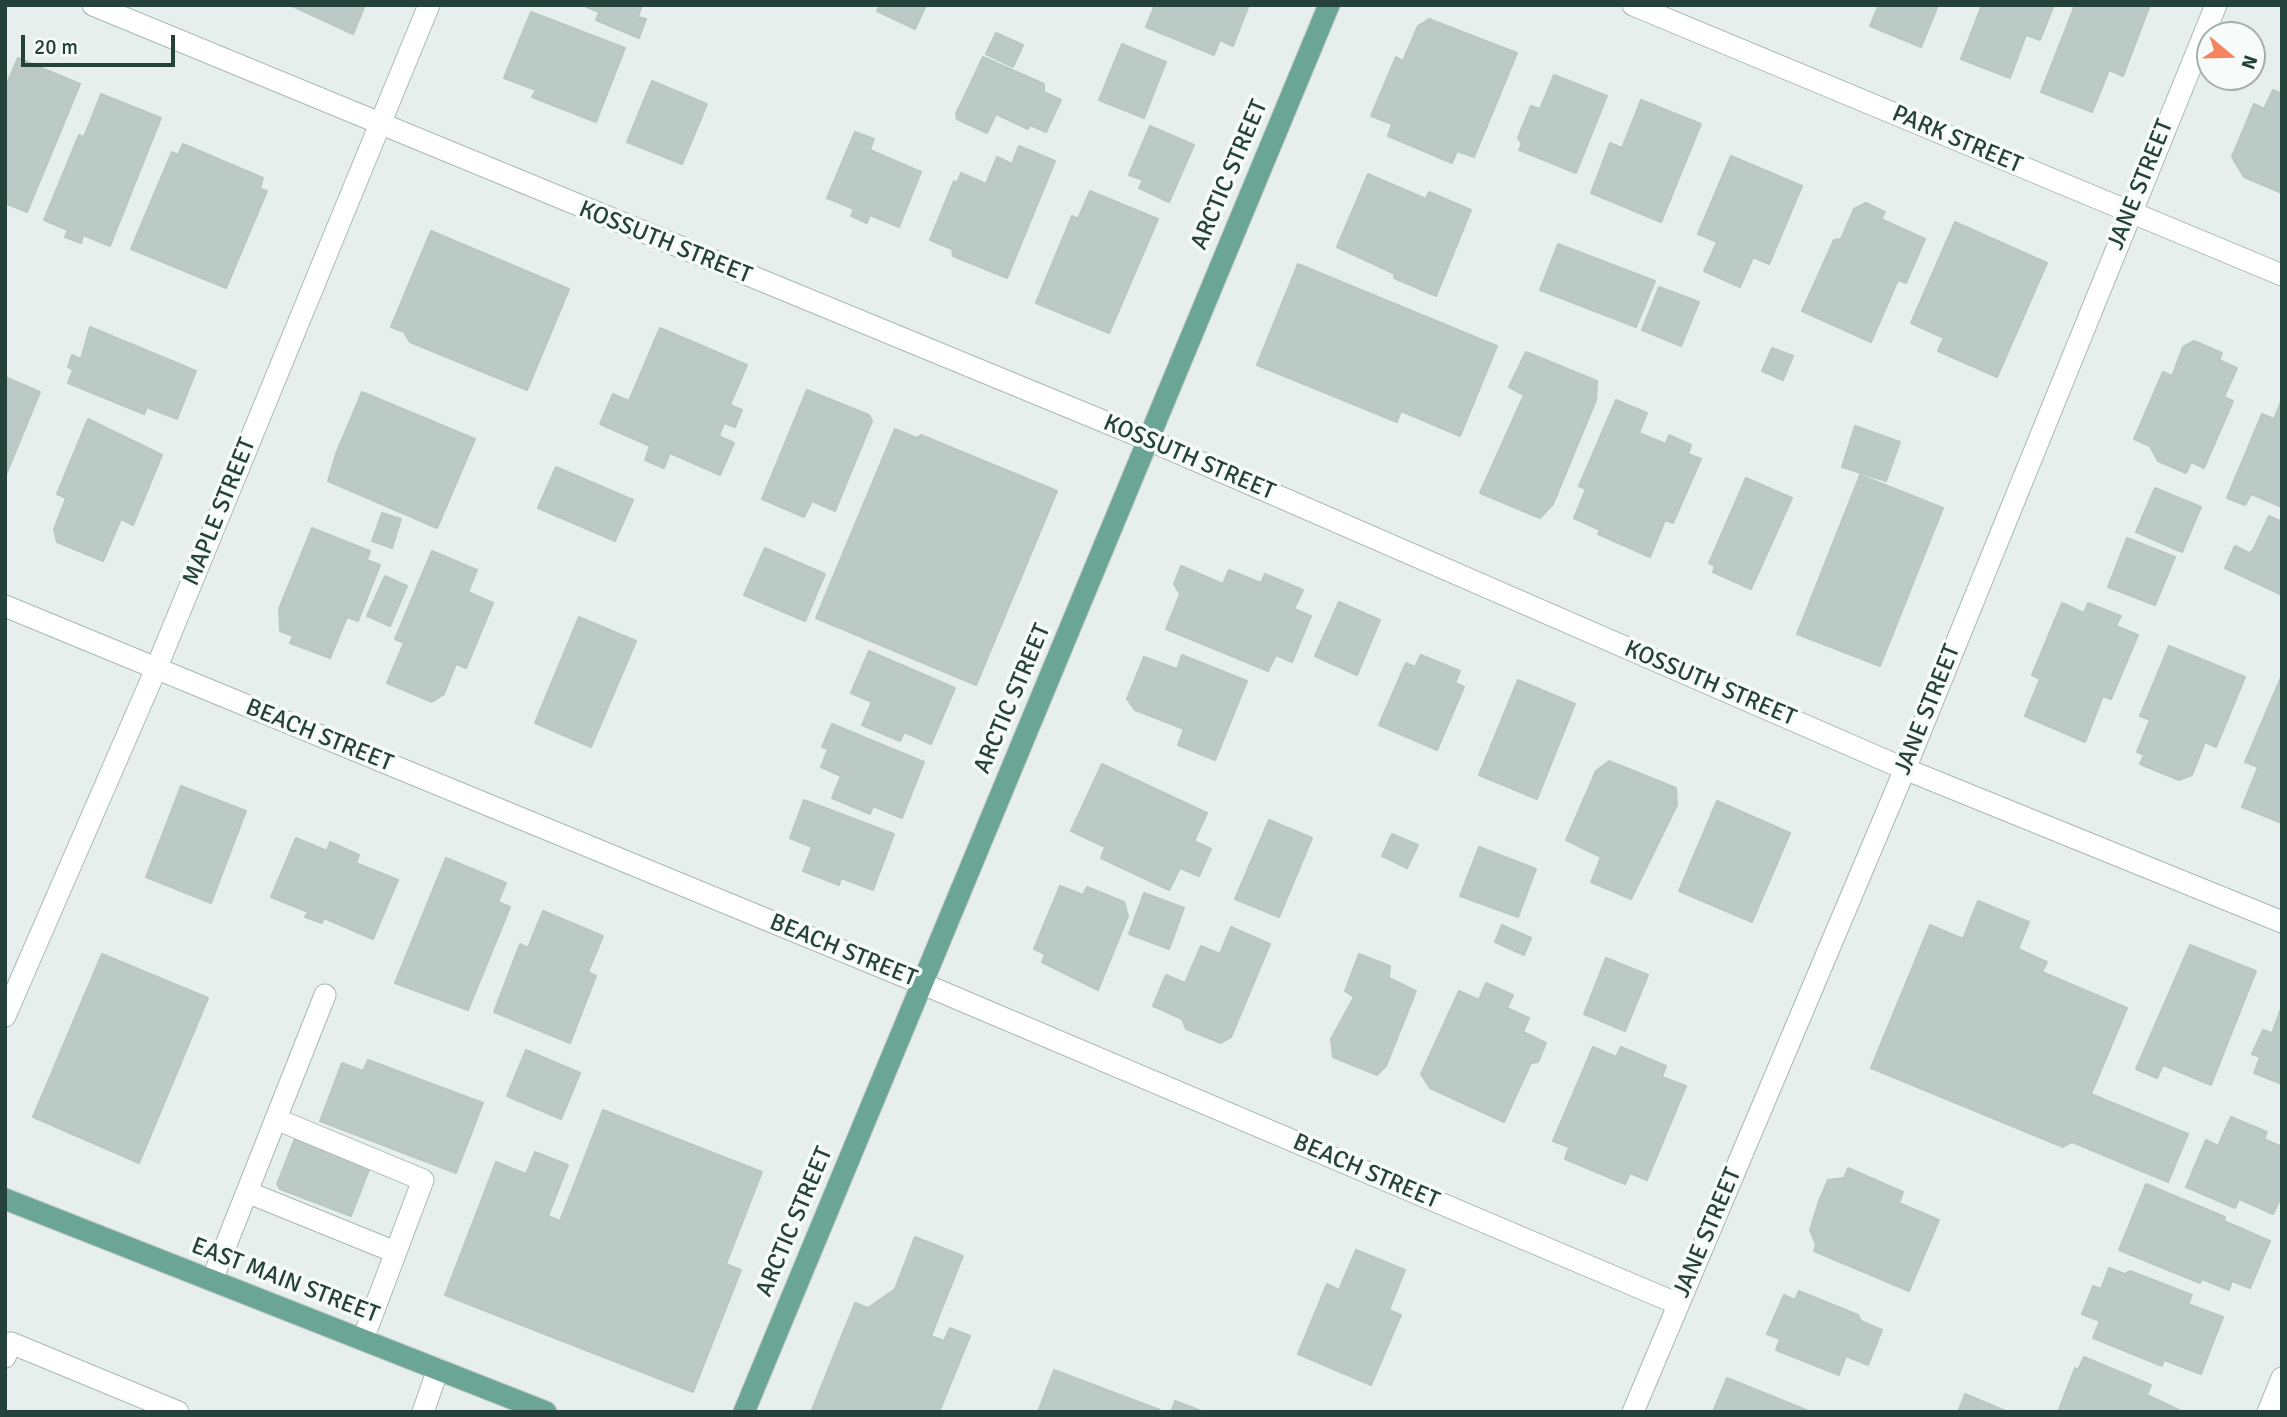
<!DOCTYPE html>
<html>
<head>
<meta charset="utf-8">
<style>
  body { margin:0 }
  #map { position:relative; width:2287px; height:1417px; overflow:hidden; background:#e6efeb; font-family:Signika,sans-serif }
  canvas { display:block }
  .frame { position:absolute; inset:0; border:7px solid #24423a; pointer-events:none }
  .north { position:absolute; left:2196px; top:21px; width:70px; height:70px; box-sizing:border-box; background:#f7fbf9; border:2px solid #a3b1ad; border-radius:50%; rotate:109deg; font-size:19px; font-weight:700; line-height:28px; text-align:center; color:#24423a }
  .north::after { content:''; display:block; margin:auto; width:24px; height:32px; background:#f4845f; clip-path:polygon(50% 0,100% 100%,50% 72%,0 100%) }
  .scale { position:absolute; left:21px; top:35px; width:154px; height:32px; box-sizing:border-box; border:4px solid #24423a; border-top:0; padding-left:9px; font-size:21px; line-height:24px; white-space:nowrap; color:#24423a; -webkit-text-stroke:5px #f7fbf9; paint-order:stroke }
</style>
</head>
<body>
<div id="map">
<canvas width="2287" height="1417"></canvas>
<div class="frame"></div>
<div class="north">N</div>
<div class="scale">20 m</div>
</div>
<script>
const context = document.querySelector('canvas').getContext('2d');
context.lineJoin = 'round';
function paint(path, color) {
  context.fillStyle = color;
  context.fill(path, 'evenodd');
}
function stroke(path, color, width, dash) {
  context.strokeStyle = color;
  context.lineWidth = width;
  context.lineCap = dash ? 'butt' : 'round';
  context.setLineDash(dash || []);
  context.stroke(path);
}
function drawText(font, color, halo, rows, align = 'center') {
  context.font = font + ' Signika,sans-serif';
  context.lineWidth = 7;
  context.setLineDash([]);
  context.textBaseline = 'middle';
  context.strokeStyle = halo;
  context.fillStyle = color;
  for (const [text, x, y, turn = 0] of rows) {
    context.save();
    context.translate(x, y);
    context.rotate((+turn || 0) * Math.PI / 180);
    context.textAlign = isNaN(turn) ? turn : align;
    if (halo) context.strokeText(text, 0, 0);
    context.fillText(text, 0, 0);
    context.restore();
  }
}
const building = new Path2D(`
  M 290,5 L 365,5 L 353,34 Z
  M 582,5 L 642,5 L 638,17 L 646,19 L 639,38 L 596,20 L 599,12 Z
  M 880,5 L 926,5 L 915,29 L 877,11 Z
  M 1155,5 L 1249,5 L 1233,46 L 1220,40 L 1214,55 L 1146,27 Z
  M 1879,5 L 1938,5 L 1921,47 L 1870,26 Z
  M 1982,5 L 2054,5 L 2040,40 L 2026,35 L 2010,78 L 1961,59 Z
  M 2075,5 L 2150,5 L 2123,76 L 2109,70 L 2092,112 L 2041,92 Z
  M 531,12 L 625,48 L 596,122 L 532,97 L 536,90 L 504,78 Z
  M 1429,19 L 1517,53 L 1474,157 L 1457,151 L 1452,163 L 1388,136 L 1392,124 L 1371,116 L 1396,57 L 1403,61 L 1418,26 Z
  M 996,33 L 1023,45 L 1013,67 L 986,54 Z
  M 1122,44 L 1166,62 L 1144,118 L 1099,100 Z
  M 983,57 L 1044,84 L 1044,92 L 1061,100 L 1046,132 L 1030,125 L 1028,129 L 996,114 L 987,133 L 957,119 L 956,114 Z
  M 18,58 L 80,84 L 27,212 L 5,203 L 5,88 Z
  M 1554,75 L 1607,96 L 1576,173 L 1519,150 L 1522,144 L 1518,138 L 1531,106 L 1540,109 Z
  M 652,81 L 707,104 L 682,164 L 627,142 Z
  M 2273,90 L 2282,94 L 2282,193 L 2244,177 L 2232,157 L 2254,104 L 2264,109 Z
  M 101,94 L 161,118 L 110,246 L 83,235 L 81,243 L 65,237 L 68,230 L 44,220 L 79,135 L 84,137 Z
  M 1641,100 L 1701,124 L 1661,222 L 1591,193 L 1610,143 L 1622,148 Z
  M 1150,126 L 1194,145 L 1169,202 L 1139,188 L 1143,180 L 1129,175 Z
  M 855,132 L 874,139 L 870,150 L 921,172 L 899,227 L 870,215 L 867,223 L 851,216 L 854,209 L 827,198 Z
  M 183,144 L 263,178 L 260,189 L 267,191 L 226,288 L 131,249 L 172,152 L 178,155 Z
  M 1019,146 L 1055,161 L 1007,278 L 953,256 L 952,249 L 930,240 L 954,181 L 957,183 L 961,173 L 986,184 L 997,157 L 1012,164 Z
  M 1731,156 L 1802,186 L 1769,264 L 1753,257 L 1740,287 L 1704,271 L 1717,242 L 1698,234 Z
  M 1368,174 L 1426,199 L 1429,192 L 1471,210 L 1436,296 L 1394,278 L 1395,274 L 1337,247 Z
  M 1090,191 L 1158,219 L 1109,333 L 1036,303 L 1072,216 L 1078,219 Z
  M 1866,203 L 1885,212 L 1881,219 L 1925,239 L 1906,283 L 1898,280 L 1871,342 L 1802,311 L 1834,240 L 1841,239 L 1854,209 Z
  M 1955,222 L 2047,263 L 1997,377 L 1938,351 L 1944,338 L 1911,323 Z
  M 431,231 L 569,289 L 527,390 L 410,342 L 404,332 L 391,327 Z
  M 1558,244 L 1655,281 L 1636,327 L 1540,290 Z
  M 1298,264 L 1497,346 L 1460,436 L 1401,411 L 1397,422 L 1257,365 Z
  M 1659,287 L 1699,302 L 1681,346 L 1642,330 Z
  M 90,327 L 196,371 L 177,419 L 147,407 L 144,414 L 68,383 L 73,370 L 68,367 L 72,355 L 81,359 Z
  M 660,328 L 747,365 L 730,405 L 742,410 L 735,427 L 724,423 L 719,436 L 734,443 L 720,475 L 670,453 L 664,468 L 645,460 L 650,446 L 600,424 L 613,394 L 629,401 Z
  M 2194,341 L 2222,353 L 2219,360 L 2237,368 L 2224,397 L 2233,401 L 2204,468 L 2191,462 L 2186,473 L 2158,461 L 2150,446 L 2134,439 L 2163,372 L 2172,376 L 2183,347 Z
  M 1772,348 L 1793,356 L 1783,380 L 1762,371 Z
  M 1526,352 L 1597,381 L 1596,400 L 1553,504 L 1540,518 L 1480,493 L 1524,395 L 1509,387 Z
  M 5,377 L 40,392 L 5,477 Z
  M 807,390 L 869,415 L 872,421 L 835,511 L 812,501 L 804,517 L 762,499 Z
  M 362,392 L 475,439 L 437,528 L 328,481 L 336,454 Z
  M 2282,399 L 2282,507 L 2251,494 L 2245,505 L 2227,498 L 2262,414 L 2274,419 Z
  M 1616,400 L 1647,413 L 1639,433 L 1666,444 L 1669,435 L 1691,445 L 1688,454 L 1701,459 L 1673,523 L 1665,520 L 1650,557 L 1598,534 L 1600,530 L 1574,518 L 1586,489 L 1579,486 Z
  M 88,419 L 162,455 L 133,525 L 121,519 L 103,561 L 57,542 L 54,529 L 66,498 L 57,494 Z
  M 1855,426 L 1900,442 L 1886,481 L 1842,467 Z
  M 895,429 L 917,438 L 921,435 L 1057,491 L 976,685 L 816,618 Z
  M 556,467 L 633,500 L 615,541 L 538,508 Z
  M 1860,475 L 1943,508 L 1880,666 L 1797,634 Z
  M 1746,478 L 1792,498 L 1751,589 L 1713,572 L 1715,566 L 1709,563 Z
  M 2155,488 L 2201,507 L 2182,552 L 2136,532 Z
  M 382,513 L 401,519 L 392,548 L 372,541 Z
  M 2269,516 L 2282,522 L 2282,595 L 2225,568 L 2235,546 L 2249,553 L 2253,550 Z
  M 312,528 L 370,551 L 367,560 L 380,565 L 358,621 L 347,617 L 330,658 L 290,643 L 293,636 L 280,631 L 279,609 Z
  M 2127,538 L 2175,557 L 2155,605 L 2108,587 Z
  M 765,548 L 825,574 L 805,621 L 744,595 Z
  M 432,551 L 477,570 L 468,592 L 493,603 L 466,668 L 456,664 L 444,694 L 432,702 L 387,683 L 404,643 L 395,639 Z
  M 1181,566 L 1223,584 L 1229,570 L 1261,583 L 1265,574 L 1303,590 L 1294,609 L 1311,616 L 1292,662 L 1276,655 L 1268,671 L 1166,629 L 1180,594 L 1174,584 Z
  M 385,576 L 407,586 L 390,626 L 367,616 Z
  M 1339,602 L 1380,620 L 1357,675 L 1315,656 Z
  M 2062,603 L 2084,613 L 2088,603 L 2121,616 L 2116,626 L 2138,635 L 2111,699 L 2103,696 L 2085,742 L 2025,716 L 2040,679 L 2032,675 Z
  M 579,617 L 636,641 L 591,747 L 535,723 Z
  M 2169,646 L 2245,677 L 2216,747 L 2205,742 L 2192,775 L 2179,780 L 2140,764 L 2144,755 L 2137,752 L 2150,720 L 2140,716 Z
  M 869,651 L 955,688 L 931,744 L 904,732 L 900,741 L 862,725 L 872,702 L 851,693 Z
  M 1182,655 L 1247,681 L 1215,760 L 1178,745 L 1184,729 L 1135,710 L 1127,699 L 1144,657 L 1177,669 Z
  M 1421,655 L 1460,671 L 1455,683 L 1464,687 L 1437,750 L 1379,725 L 1406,663 L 1415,667 Z
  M 2282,675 L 2282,823 L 2242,807 L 2258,767 L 2245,762 Z
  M 1518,680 L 1575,704 L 1537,799 L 1479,775 Z
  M 832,724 L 924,762 L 902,818 L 873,806 L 870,814 L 832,798 L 841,776 L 821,767 L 828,749 L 822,747 Z
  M 1609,761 L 1676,788 L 1677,805 L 1631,899 L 1591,882 L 1601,857 L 1566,840 L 1596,771 Z
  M 1102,764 L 1207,813 L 1194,841 L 1211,849 L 1199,876 L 1180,868 L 1169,890 L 1101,858 L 1105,847 L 1071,831 Z
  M 181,786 L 246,811 L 211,903 L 146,877 Z
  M 804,800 L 894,834 L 873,890 L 841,878 L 839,885 L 803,871 L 812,847 L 790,838 Z
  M 1717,801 L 1790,833 L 1752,922 L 1679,891 Z
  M 1269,820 L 1312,838 L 1279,917 L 1235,899 Z
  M 1392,834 L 1418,845 L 1407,868 L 1382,856 Z
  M 296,838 L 327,851 L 330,842 L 359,855 L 356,863 L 398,880 L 373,939 L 324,918 L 322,923 L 305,917 L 308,912 L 271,897 Z
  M 1479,847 L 1536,869 L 1518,917 L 1460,896 Z
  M 446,858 L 506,883 L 498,902 L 510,907 L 468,1010 L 395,983 Z
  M 1060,886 L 1083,895 L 1087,887 L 1124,902 L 1128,916 L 1098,990 L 1042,962 L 1045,954 L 1034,949 Z
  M 1144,893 L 1184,908 L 1169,949 L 1129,934 Z
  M 1978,901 L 2029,922 L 2018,949 L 2047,962 L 2042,972 L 2127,1008 L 2091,1094 L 2188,1134 L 2168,1182 L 2072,1142 L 2063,1147 L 1871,1068 L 1930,925 L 1963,939 Z
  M 543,911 L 603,936 L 588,972 L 596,976 L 570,1043 L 494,1012 L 520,944 L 528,948 Z
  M 1502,925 L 1531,938 L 1524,955 L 1495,942 Z
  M 1231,927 L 1270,944 L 1231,1037 L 1221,1043 L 1186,1029 L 1182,1019 L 1153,1006 L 1166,975 L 1185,983 L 1201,946 L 1220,954 Z
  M 2190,945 L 2256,971 L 2211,1085 L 2163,1065 L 2157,1078 L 2136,1069 Z
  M 102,954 L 208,998 L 139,1163 L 33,1117 Z
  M 1359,954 L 1390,966 L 1389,978 L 1416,991 L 1386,1066 L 1377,1075 L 1333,1057 L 1331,1039 L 1354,997 L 1345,991 Z
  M 1606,958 L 1648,975 L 1625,1031 L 1584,1014 Z
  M 1486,983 L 1513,995 L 1507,1008 L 1529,1018 L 1523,1032 L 1546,1043 L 1538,1062 L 1531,1063 L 1504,1122 L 1430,1088 L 1421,1074 L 1459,991 L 1479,1000 Z
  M 2282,1006 L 2282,1084 L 2254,1073 L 2260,1057 L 2252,1054 L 2263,1030 L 2272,1033 Z
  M 1593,1047 L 1616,1057 L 1621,1047 L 1666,1066 L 1662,1077 L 1686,1086 L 1647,1180 L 1630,1173 L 1625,1184 L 1565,1159 L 1569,1147 L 1553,1141 Z
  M 526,1050 L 580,1073 L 561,1119 L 507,1096 Z
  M 368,1060 L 483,1103 L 456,1173 L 320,1121 L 342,1063 L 363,1071 Z
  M 603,1110 L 762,1172 L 726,1264 L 741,1270 L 693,1392 L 445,1295 L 496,1162 L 526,1174 L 535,1152 L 568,1165 L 548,1216 L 560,1221 Z
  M 2231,1117 L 2267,1132 L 2264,1139 L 2282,1147 L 2282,1195 L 2273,1214 L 2239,1199 L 2235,1208 L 2186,1187 L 2206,1140 L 2218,1146 Z
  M 296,1136 L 371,1165 L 351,1216 L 280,1189 L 277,1184 Z
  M 1848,1168 L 1903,1192 L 1899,1203 L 1939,1220 L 1909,1291 L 1814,1251 L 1816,1245 L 1810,1230 L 1819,1201 L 1828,1180 L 1844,1178 Z
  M 2146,1184 L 2225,1217 L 2224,1221 L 2270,1241 L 2250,1288 L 2232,1281 L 2229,1290 L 2202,1279 L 2200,1283 L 2119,1250 Z
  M 915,1237 L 963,1256 L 931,1336 L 944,1341 L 950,1328 L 970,1336 L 939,1412 L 811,1412 L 855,1303 L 868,1308 L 895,1289 Z
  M 1356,1250 L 1405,1270 L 1389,1310 L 1401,1315 L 1371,1385 L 1298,1354 L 1327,1284 L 1339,1290 Z
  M 2109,1268 L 2125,1274 L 2130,1271 L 2192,1295 L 2188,1304 L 2223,1317 L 2201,1374 L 2164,1360 L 2162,1366 L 2093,1338 L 2100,1321 L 2082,1314 L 2093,1286 L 2101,1289 Z
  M 1799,1291 L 1858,1315 L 1861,1321 L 1882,1330 L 1868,1365 L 1846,1356 L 1839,1375 L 1776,1350 L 1780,1339 L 1767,1334 L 1784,1295 L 1795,1300 Z
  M 2084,1357 L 2151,1385 L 2147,1395 L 2183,1412 L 2058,1412 L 2075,1368 L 2078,1370 Z
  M 1054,1370 L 1160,1410 L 1159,1412 L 1038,1412 Z
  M 1727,1378 L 1811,1412 L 1713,1412 Z
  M 1965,1394 L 2008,1412 L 1958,1412 Z
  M 1175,1401 L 1204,1412 L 1171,1412 Z`);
paint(building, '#bbcac4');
stroke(building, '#b8c9c2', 2);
const minor = new Path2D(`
  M 93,5 L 1149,440 L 1905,769 L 2282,922
  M 1633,5 L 2282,275
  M 5,606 L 923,984 L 1678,1304
  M 5,1016 L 156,669 L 429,5
  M 276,1119 L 423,1180 L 363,1339
  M 247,1192 L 395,1252
  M 212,1280 L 325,995
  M 5,1357 L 11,1343 L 178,1412
  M 423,1412 L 438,1369
  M 1633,1412 L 1905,769 L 2216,5
  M 2268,1412 L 2282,1378`);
const major = new Path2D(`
  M 5,1199 L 546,1412
  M 744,1412 L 1329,5`);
stroke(minor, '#a8b8b2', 23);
stroke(major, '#c2cac8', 23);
stroke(minor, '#fff', 21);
stroke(major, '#6aa596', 21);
drawText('24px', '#24423a', '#f7fbf9', [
  ["PARK STREET",1957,140,23],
  ["ARCTIC STREET",1230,175,-67],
  ["JANE STREET",2141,185,-68],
  ["KOSSUTH STREET",665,243,22],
  ["KOSSUTH STREET",1189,458,23],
  ["MAPLE STREET",220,512,-68],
  ["KOSSUTH STREET",1710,684,23],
  ["ARCTIC STREET",1013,699,-67],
  ["JANE STREET",1928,710,-68],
  ["BEACH STREET",319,736,22],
  ["BEACH STREET",843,951,22],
  ["BEACH STREET",1366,1172,23],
  ["ARCTIC STREET",795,1222,-67],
  ["JANE STREET",1708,1233,-67],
  ["EAST MAIN STREET",285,1281,21]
]);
</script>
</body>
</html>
